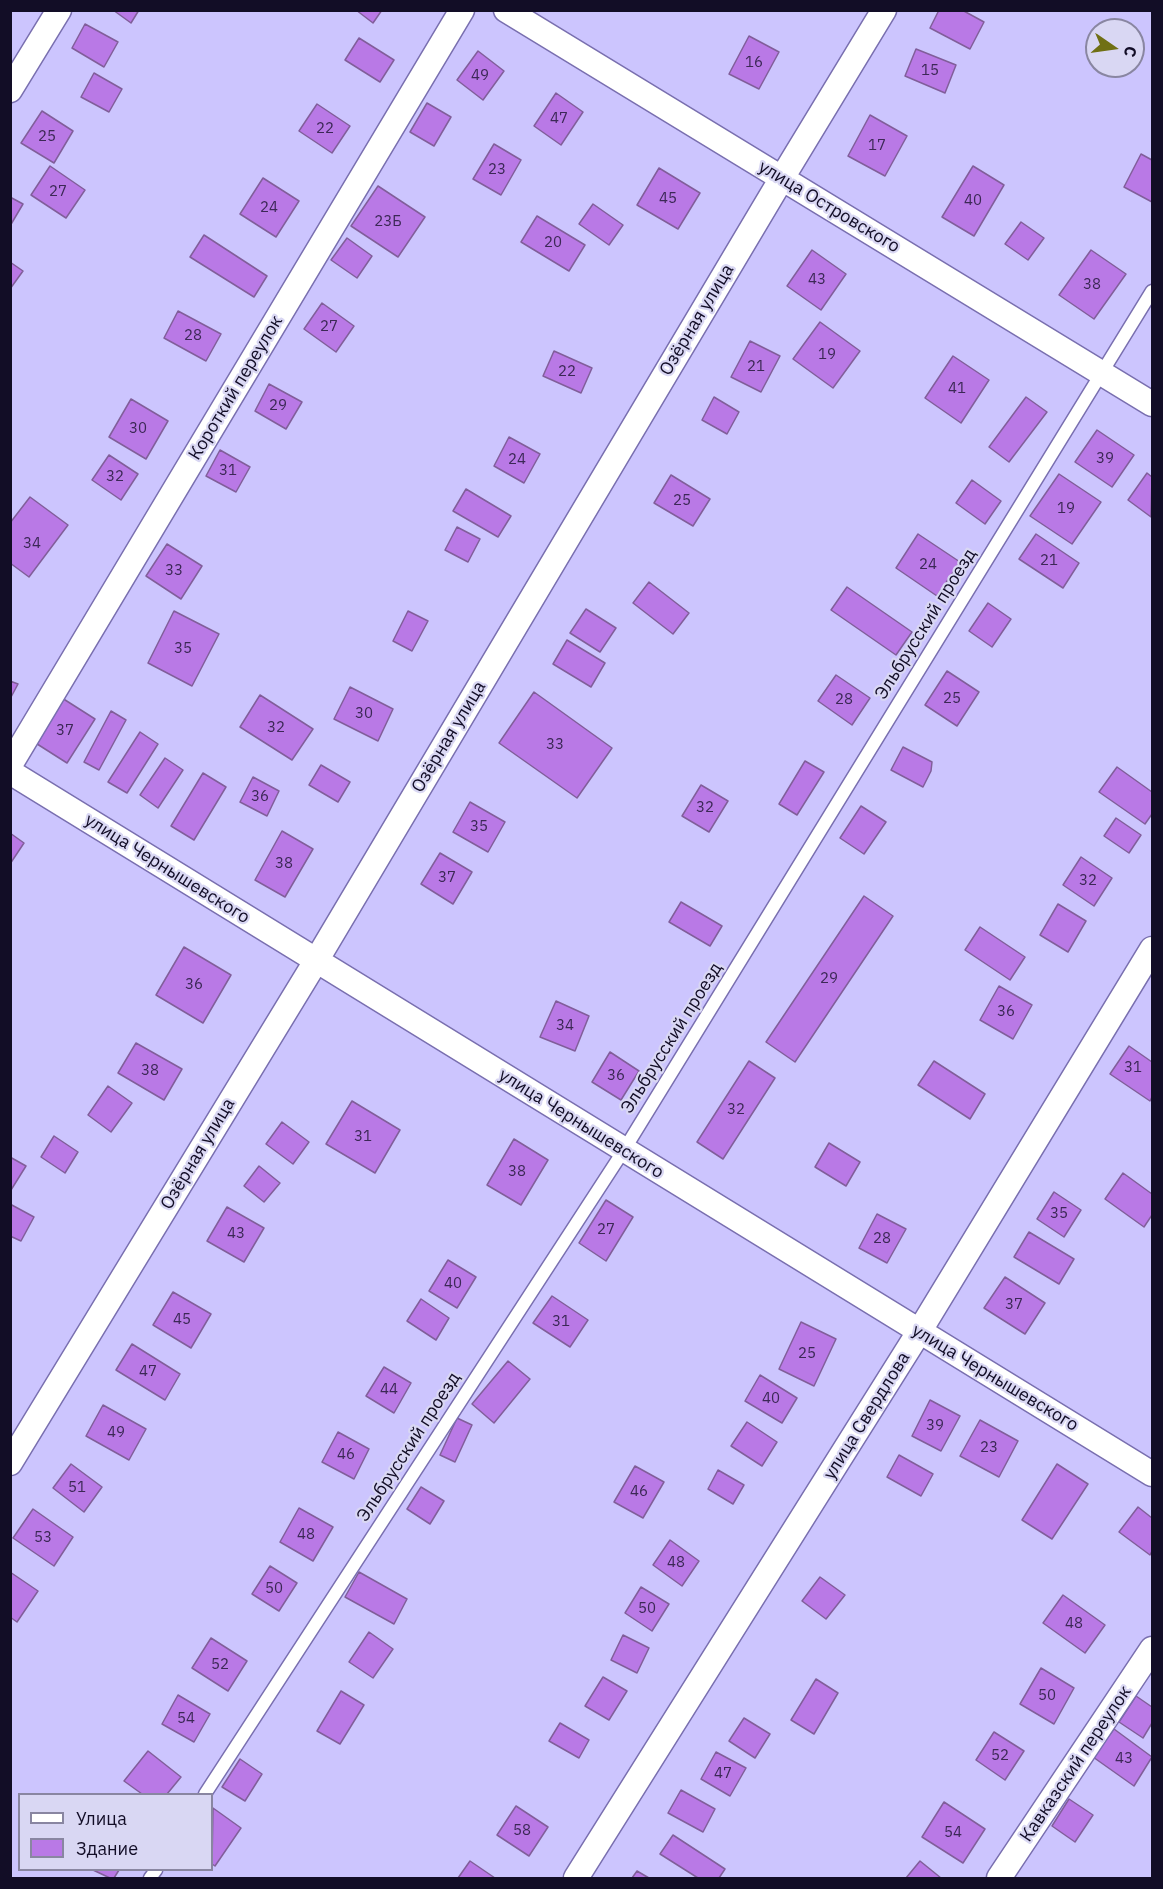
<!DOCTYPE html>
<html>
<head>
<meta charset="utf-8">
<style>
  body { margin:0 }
  #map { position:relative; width:1163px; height:1889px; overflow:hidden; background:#ccc5fe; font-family:"IBM Plex Sans",sans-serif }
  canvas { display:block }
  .frame { position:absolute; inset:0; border:12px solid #120d26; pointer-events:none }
  .legend { position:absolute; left:18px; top:1793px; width:195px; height:78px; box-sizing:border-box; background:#d9d7f3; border:2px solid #8986a1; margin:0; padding:8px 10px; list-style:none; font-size:18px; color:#120d26 }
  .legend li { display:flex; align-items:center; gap:12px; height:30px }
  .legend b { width:30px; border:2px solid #8986a1 }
  .north { position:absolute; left:1085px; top:18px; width:60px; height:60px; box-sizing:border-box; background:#d9d7f3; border:2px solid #8986a1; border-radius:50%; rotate:103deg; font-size:16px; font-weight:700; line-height:24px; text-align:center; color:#120d26 }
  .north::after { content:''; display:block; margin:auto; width:21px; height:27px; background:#707014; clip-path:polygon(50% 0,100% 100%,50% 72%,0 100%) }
</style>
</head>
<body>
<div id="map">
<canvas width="1163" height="1889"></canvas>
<div class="frame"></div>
<ul class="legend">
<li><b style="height:8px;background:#fff"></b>Улица</li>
<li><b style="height:16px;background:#b979e6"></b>Здание</li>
</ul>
<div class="north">С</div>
</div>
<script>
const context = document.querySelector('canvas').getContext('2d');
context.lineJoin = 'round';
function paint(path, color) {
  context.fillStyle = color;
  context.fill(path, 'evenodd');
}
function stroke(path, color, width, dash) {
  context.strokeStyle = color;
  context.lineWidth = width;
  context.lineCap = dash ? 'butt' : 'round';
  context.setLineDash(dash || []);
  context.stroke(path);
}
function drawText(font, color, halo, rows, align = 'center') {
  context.font = font + ' "IBM Plex Sans",sans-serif';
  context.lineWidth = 4.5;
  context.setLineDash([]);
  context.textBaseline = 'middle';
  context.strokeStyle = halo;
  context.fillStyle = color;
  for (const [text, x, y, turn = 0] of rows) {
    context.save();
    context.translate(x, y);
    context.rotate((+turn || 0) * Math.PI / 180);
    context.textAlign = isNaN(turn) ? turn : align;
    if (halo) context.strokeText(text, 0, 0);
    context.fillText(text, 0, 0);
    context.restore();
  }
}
const building = new Path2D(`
  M 113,10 L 139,10 L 131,23 Z
  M 356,10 L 382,10 L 373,23 Z
  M 939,10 L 962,10 L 984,22 L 970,49 L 930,28 Z
  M 85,24 L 118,42 L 104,67 L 72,48 Z
  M 749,36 L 779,52 L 759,89 L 729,74 Z
  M 359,38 L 394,60 L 380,82 L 345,60 Z
  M 916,49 L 956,65 L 945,93 L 905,76 Z
  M 478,51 L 504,71 L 483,100 L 457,80 Z
  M 94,73 L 122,89 L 109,112 L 81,97 Z
  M 556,93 L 583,112 L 561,145 L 534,126 Z
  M 427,103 L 451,117 L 434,146 L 410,132 Z
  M 317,104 L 350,126 L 332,153 L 299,131 Z
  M 42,111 L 73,131 L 54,163 L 21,143 Z
  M 870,115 L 907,136 L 885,176 L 848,156 Z
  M 494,144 L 521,160 L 501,195 L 473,179 Z
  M 1141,154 L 1152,160 L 1152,202 L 1124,187 Z
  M 50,166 L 85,190 L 66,218 L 31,195 Z
  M 973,166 L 1004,185 L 974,236 L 942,217 Z
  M 659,168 L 700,193 L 678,229 L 637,205 Z
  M 263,178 L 299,201 L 276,237 L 240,214 Z
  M 378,186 L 425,217 L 398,257 L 351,226 Z
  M 10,197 L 23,204 L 10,226 Z
  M 593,204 L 623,225 L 609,245 L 579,224 Z
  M 537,216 L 585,245 L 569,271 L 521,242 Z
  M 1021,222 L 1044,238 L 1028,260 L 1005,244 Z
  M 204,235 L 267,276 L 254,297 L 190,257 Z
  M 347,238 L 372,256 L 357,278 L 331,260 Z
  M 812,250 L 846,274 L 821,310 L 787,286 Z
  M 1091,250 L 1126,274 L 1094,319 L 1059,295 Z
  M 10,262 L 23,271 L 10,289 Z
  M 322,303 L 354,326 L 336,352 L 304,329 Z
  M 178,311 L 221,334 L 206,361 L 164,338 Z
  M 820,322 L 860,351 L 833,388 L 793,359 Z
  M 750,341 L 780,356 L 761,392 L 731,377 Z
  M 554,351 L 592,368 L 581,393 L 543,376 Z
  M 953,356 L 989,380 L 961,423 L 925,398 Z
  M 269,384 L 302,402 L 286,429 L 255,411 Z
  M 714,397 L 739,412 L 727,434 L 702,420 Z
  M 1026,397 L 1047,412 L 1009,462 L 989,447 Z
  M 131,399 L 168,421 L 146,459 L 109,437 Z
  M 1097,430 L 1134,455 L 1112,487 L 1075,462 Z
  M 509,437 L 540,454 L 524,483 L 494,466 Z
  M 220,450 L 250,467 L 236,492 L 206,476 Z
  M 109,455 L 138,474 L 121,500 L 92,480 Z
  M 1147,473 L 1152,477 L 1151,517 L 1128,500 Z
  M 1059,474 L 1101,502 L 1072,544 L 1030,516 Z
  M 671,475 L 710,499 L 693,526 L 654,503 Z
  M 972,480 L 1001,501 L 985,524 L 956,503 Z
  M 466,489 L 511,516 L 498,537 L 453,511 Z
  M 30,497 L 68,525 L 29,577 L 10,563 L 10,523 Z
  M 457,527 L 480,539 L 468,562 L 445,550 Z
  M 918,534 L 960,562 L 937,596 L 896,568 Z
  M 1036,534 L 1079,563 L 1063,588 L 1019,559 Z
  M 167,544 L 202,566 L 181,599 L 146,576 Z
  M 649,582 L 689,613 L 673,634 L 633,603 Z
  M 847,587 L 912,632 L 896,655 L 831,610 Z
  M 988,603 L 1011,619 L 992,647 L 969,631 Z
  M 586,609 L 616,628 L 600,652 L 570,633 Z
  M 174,611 L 219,634 L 192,686 L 148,663 Z
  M 408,611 L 428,621 L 412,651 L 393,641 Z
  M 567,640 L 605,663 L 591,687 L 553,664 Z
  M 947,671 L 979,692 L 957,726 L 925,705 Z
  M 836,675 L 870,698 L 852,725 L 818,701 Z
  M 10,681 L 18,684 L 10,699 Z
  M 350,687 L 393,709 L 378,741 L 334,719 Z
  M 534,692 L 612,748 L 577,798 L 499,743 Z
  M 260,695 L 313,729 L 292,760 L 240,727 Z
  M 62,698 L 95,719 L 67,763 L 34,742 Z
  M 111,711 L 126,720 L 99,770 L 84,762 Z
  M 140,732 L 158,744 L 127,793 L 108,782 Z
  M 903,747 L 932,762 L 931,771 L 923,787 L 891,770 Z
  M 165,758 L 183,770 L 158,808 L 140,795 Z
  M 805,761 L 824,772 L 797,815 L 779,804 Z
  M 321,765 L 350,782 L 338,802 L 309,785 Z
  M 1117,767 L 1152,792 L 1152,814 L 1145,824 L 1099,792 Z
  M 203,773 L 226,787 L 194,840 L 171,826 Z
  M 253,777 L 279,791 L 267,816 L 240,802 Z
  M 701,785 L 728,801 L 709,832 L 682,816 Z
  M 470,802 L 505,822 L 488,852 L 453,832 Z
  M 861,806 L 886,822 L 864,854 L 840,838 Z
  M 1116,818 L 1141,835 L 1129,853 L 1104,836 Z
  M 282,831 L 313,849 L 285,897 L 255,880 Z
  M 10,833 L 24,843 L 10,864 Z
  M 440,853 L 472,872 L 453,904 L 421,884 Z
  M 1081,857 L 1112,878 L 1094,906 L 1063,885 Z
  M 864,896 L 893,916 L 795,1062 L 766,1042 Z
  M 681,902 L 722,926 L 710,946 L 669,922 Z
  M 1058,904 L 1086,921 L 1068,952 L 1040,935 Z
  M 980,927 L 1025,957 L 1010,980 L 965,950 Z
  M 184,947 L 231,975 L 203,1023 L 156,995 Z
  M 999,986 L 1032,1005 L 1013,1039 L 980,1020 Z
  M 556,1001 L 589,1016 L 575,1051 L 540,1037 Z
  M 136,1043 L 182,1069 L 164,1100 L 118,1073 Z
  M 1129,1046 L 1152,1062 L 1152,1097 L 1150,1101 L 1110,1074 Z
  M 610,1052 L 639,1071 L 621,1100 L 592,1082 Z
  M 749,1061 L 775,1078 L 723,1159 L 697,1142 Z
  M 934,1061 L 985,1094 L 970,1119 L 918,1085 Z
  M 108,1086 L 132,1103 L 111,1132 L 88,1115 Z
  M 352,1101 L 400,1130 L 375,1173 L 326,1144 Z
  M 282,1122 L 309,1142 L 293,1164 L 266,1144 Z
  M 54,1136 L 78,1152 L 65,1173 L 41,1157 Z
  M 514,1139 L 548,1160 L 521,1205 L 487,1185 Z
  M 829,1143 L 860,1162 L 846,1186 L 815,1167 Z
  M 10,1157 L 26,1166 L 11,1190 L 10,1190 Z
  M 259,1166 L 280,1183 L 264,1202 L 244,1186 Z
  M 1123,1173 L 1152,1194 L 1152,1215 L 1144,1227 L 1105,1199 Z
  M 1054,1192 L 1081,1210 L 1064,1237 L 1037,1219 Z
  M 606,1200 L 633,1217 L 606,1261 L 579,1243 Z
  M 10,1204 L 34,1217 L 21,1241 L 10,1236 Z
  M 227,1207 L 264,1228 L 244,1262 L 207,1241 Z
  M 877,1214 L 906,1229 L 887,1263 L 859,1248 Z
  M 1029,1232 L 1074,1259 L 1059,1284 L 1014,1257 Z
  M 448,1260 L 476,1277 L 457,1308 L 429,1291 Z
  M 1005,1277 L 1045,1303 L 1025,1334 L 984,1308 Z
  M 173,1292 L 211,1314 L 191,1348 L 153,1325 Z
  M 552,1296 L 588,1320 L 570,1347 L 533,1323 Z
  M 421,1299 L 449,1318 L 436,1340 L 407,1321 Z
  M 801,1322 L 836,1339 L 814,1386 L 779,1369 Z
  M 132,1344 L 180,1374 L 165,1400 L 116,1370 Z
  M 508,1361 L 530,1379 L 494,1423 L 472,1404 Z
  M 384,1367 L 411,1383 L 394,1413 L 366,1396 Z
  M 760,1375 L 797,1398 L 782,1423 L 745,1401 Z
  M 930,1400 L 960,1416 L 941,1451 L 912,1436 Z
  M 103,1405 L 146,1429 L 129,1460 L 86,1436 Z
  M 457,1418 L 472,1425 L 455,1462 L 440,1455 Z
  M 980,1420 L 1018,1441 L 999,1477 L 960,1456 Z
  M 747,1422 L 777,1442 L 762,1466 L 731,1446 Z
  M 338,1432 L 369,1449 L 354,1479 L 322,1462 Z
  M 899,1455 L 933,1474 L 921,1496 L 887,1477 Z
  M 71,1464 L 102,1487 L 84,1512 L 53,1488 Z
  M 1057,1464 L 1088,1484 L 1052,1539 L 1022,1520 Z
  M 635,1466 L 664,1482 L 643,1518 L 614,1502 Z
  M 718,1470 L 744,1485 L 733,1504 L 708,1489 Z
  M 421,1487 L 444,1501 L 430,1524 L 407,1509 Z
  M 1138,1507 L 1152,1518 L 1152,1551 L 1150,1555 L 1119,1532 Z
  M 299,1508 L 333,1527 L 313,1561 L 280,1542 Z
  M 33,1509 L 73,1537 L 54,1566 L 13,1538 Z
  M 670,1540 L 699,1561 L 682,1586 L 653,1565 Z
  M 270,1566 L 297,1583 L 279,1611 L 252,1594 Z
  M 10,1572 L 38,1591 L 17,1622 L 10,1617 Z
  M 359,1572 L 407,1599 L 394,1624 L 345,1597 Z
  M 820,1577 L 845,1595 L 826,1619 L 802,1601 Z
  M 641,1587 L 669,1604 L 652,1631 L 625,1613 Z
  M 1063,1595 L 1105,1625 L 1085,1653 L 1043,1623 Z
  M 369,1632 L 393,1649 L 373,1678 L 349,1662 Z
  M 623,1635 L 649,1648 L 637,1673 L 611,1660 Z
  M 211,1638 L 247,1661 L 228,1691 L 192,1668 Z
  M 1041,1668 L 1074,1688 L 1054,1724 L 1020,1704 Z
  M 603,1677 L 627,1691 L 609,1720 L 585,1706 Z
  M 816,1679 L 838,1693 L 814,1734 L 791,1720 Z
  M 341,1691 L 364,1705 L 340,1744 L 317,1731 Z
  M 178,1695 L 210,1714 L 194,1742 L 162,1724 Z
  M 1136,1696 L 1152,1707 L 1152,1723 L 1143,1738 L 1119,1722 Z
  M 744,1718 L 770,1734 L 755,1758 L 729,1741 Z
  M 560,1723 L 589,1740 L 579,1758 L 549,1741 Z
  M 1114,1729 L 1152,1757 L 1134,1786 L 1093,1757 Z
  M 994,1732 L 1024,1751 L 1005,1780 L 976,1760 Z
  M 148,1751 L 181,1777 L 167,1794 L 142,1794 L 124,1781 Z
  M 716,1752 L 746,1768 L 730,1796 L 701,1779 Z
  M 240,1759 L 262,1774 L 245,1801 L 222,1787 Z
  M 681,1790 L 715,1809 L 703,1832 L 668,1813 Z
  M 1069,1799 L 1093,1815 L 1075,1842 L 1052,1826 Z
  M 944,1802 L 985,1829 L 963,1863 L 922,1837 Z
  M 516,1806 L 548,1827 L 529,1856 L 497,1835 Z
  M 213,1808 L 241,1828 L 215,1866 L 212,1864 Z
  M 673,1835 L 725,1869 L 719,1878 L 698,1878 L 660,1854 Z
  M 470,1861 L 495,1878 L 458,1878 Z
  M 920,1861 L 941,1878 L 906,1878 Z
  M 93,1870 L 119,1870 L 114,1878 L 110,1878 Z
  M 637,1871 L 649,1878 L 632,1878 Z`);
paint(building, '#b979e6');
stroke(building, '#815e9a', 1.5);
const lane = new Path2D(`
  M 205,1794 L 624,1150 L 1152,291
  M 150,1878 L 156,1870`);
const street = new Path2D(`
  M 506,10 L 1152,404
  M 10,90 L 59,10
  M 10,765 L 462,10
  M 10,772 L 1152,1474
  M 10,1463 L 316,961 L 782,178 L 884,10
  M 576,1878 L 919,1332 L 1152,949
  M 999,1878 L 1152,1649`);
stroke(lane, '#796faf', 15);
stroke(street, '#796faf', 27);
stroke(lane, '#fff', 12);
stroke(street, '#fff', 24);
drawText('15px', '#3c2856', null, [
  ["16",754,63],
  ["15",930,71],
  ["49",480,76],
  ["47",559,119],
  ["22",325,129],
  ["25",47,137],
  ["17",877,146],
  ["23",497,170],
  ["27",58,192],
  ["45",668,199],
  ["40",973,201],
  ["24",269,208],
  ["23Б",388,222],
  ["20",553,243],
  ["43",817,280],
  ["38",1092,285],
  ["27",329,327],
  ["28",193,336],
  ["19",827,355],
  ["21",756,367],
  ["22",567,372],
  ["41",957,389],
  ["29",278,406],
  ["30",138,429],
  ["39",1105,459],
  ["24",517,460],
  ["31",228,471],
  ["32",115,477],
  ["25",682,501],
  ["19",1066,509],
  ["34",32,544],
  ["21",1049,561],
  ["24",928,565],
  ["33",174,571],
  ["35",183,649],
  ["25",952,699],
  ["28",844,700],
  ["30",364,714],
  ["32",276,728],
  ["37",65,731],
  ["33",555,745],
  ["36",260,797],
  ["32",705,808],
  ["35",479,827],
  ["38",284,864],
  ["37",447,878],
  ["32",1088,881],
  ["29",829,979],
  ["36",194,985],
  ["36",1006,1012],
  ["34",565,1026],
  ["31",1133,1068],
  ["38",150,1071],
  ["36",616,1076],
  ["32",736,1110],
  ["31",363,1137],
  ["38",517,1172],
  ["35",1059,1214],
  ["27",606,1230],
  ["43",236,1234],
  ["28",882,1239],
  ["40",453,1284],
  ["37",1014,1305],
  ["45",182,1320],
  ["31",561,1322],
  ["25",807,1354],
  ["47",148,1372],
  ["44",389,1390],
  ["40",771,1399],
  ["39",935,1426],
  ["49",116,1433],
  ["23",989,1448],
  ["46",346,1455],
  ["51",77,1488],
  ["46",639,1492],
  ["48",306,1535],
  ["53",43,1538],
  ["48",676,1563],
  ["50",274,1589],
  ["50",647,1609],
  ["48",1074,1624],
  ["52",220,1665],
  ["50",1047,1696],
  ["54",186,1719],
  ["52",1000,1756],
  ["43",1124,1759],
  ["47",723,1774],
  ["58",522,1831],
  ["54",953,1833]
]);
drawText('18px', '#120d26', '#d9d7f3', [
  ["улица Островского",829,207,31],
  ["Озёрная улица",697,320,-59],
  ["Короткий переулок",236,388,-59],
  ["Эльбрусский проезд",926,624,-58],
  ["Озёрная улица",449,737,-59],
  ["улица Чернышевского",167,869,32],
  ["Эльбрусский проезд",672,1038,-58],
  ["улица Чернышевского",581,1124,32],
  ["Озёрная улица",198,1154,-59],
  ["улица Чернышевского",995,1378,31],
  ["улица Свердлова",867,1416,-58],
  ["Эльбрусский проезд",409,1447,-57],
  ["Кавказский переулок",1076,1764,-56]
]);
</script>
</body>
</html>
